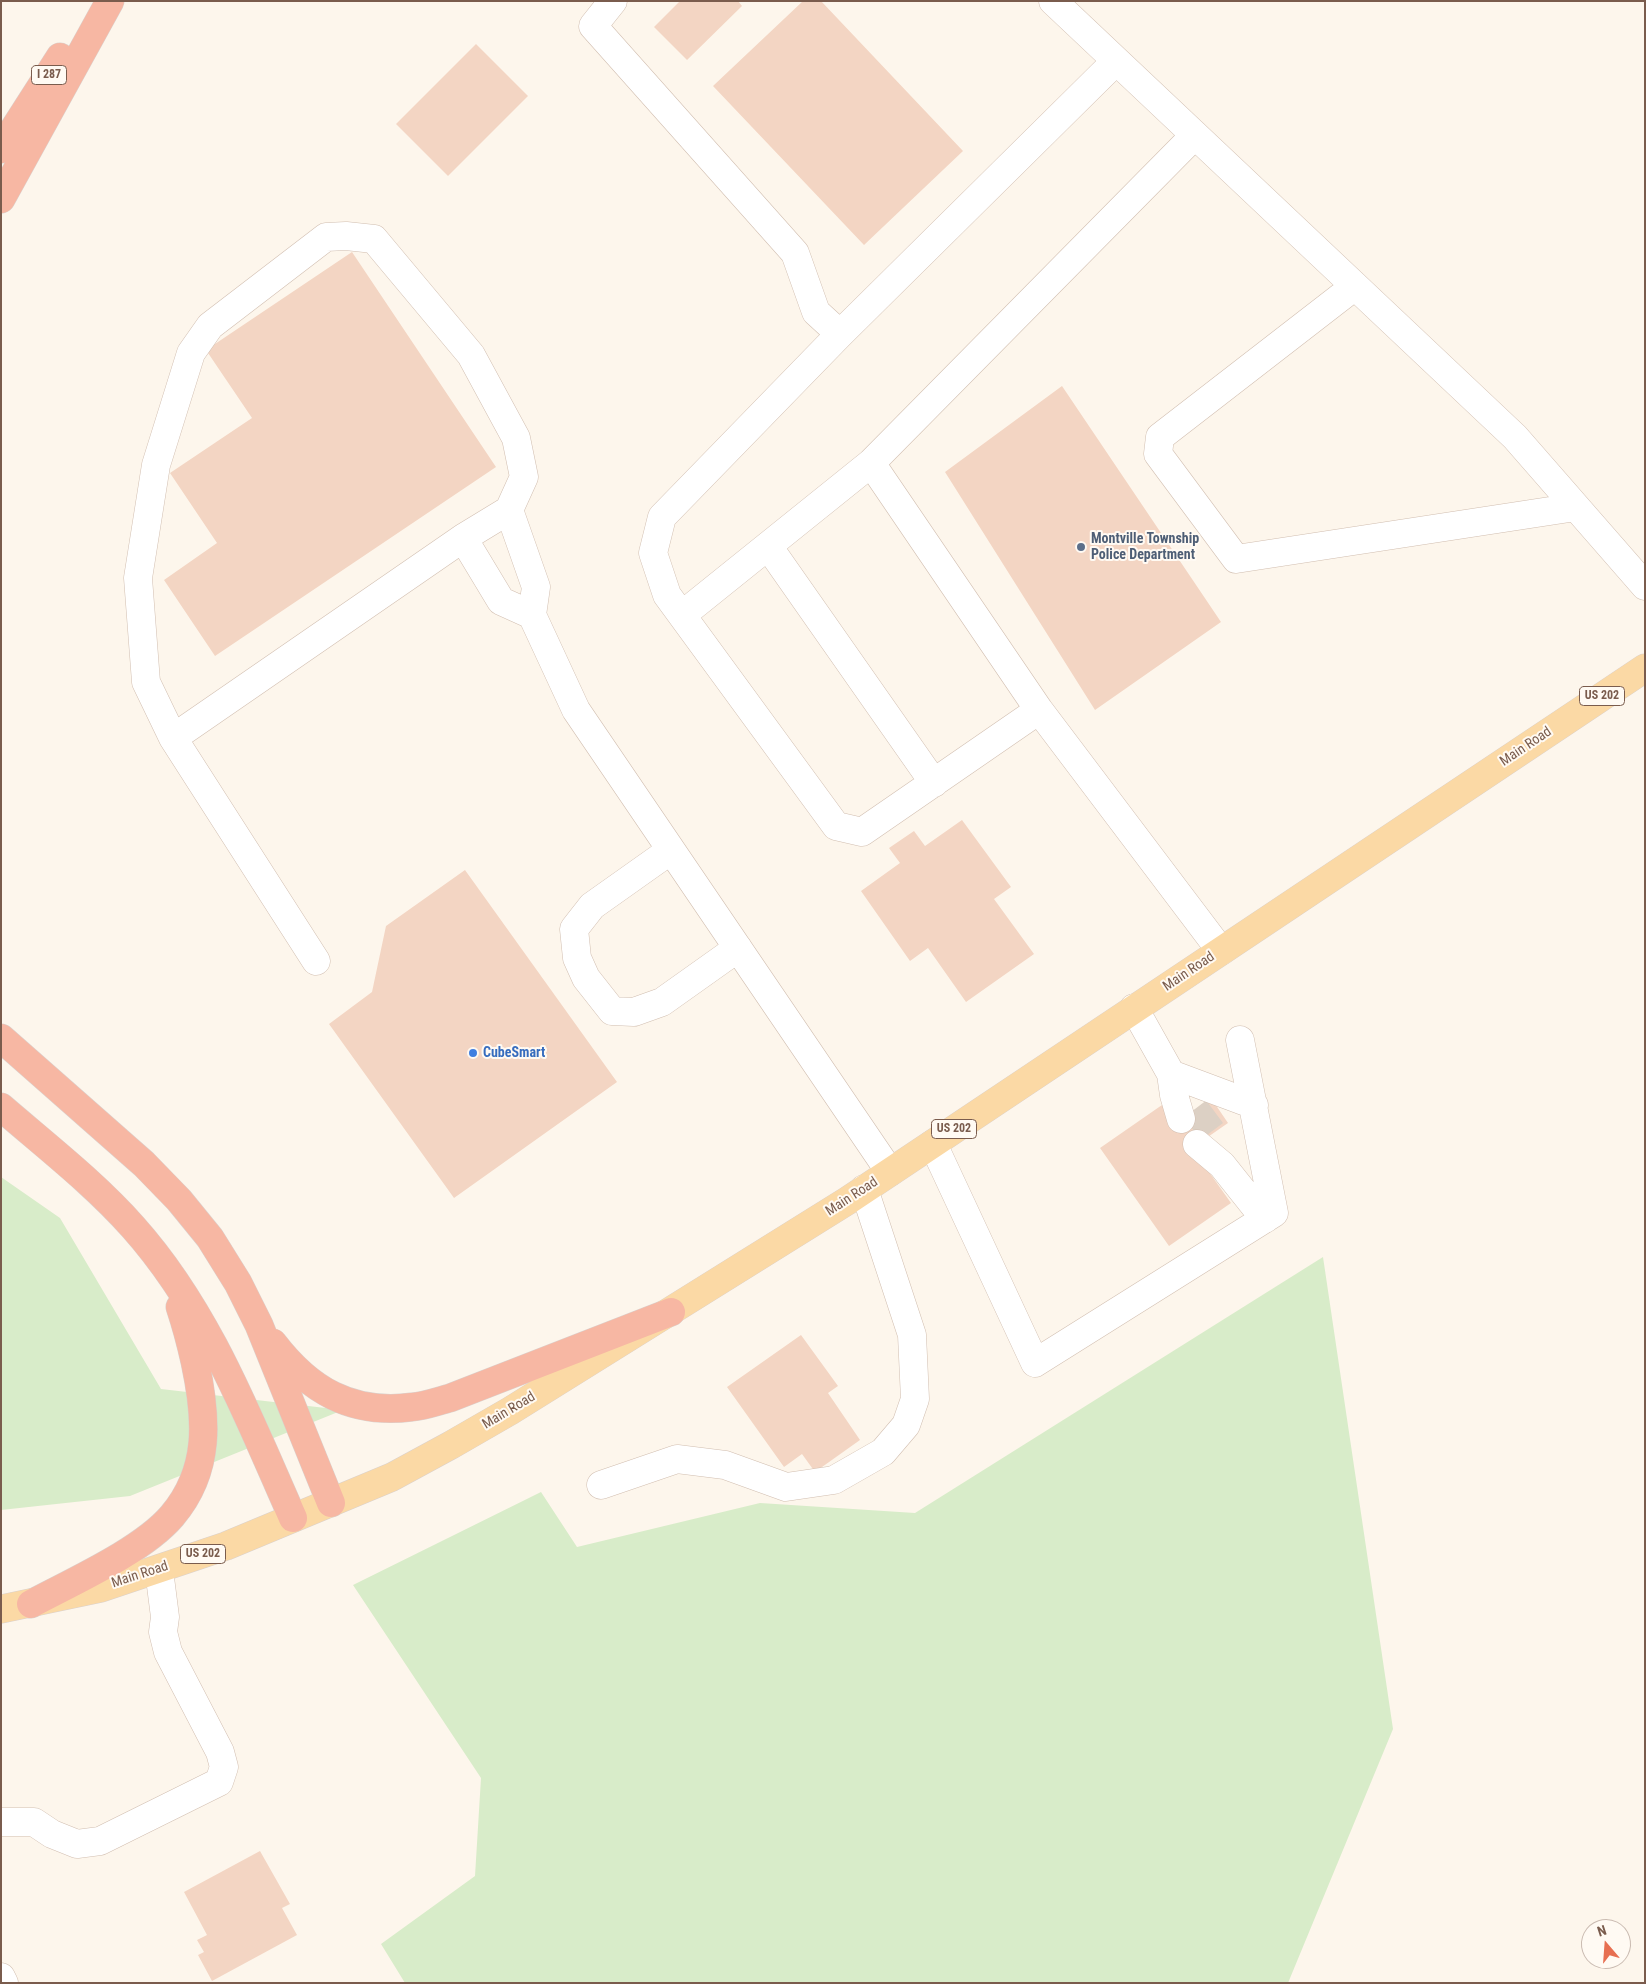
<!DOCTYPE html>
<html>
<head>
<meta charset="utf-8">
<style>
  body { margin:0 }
  #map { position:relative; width:1646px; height:1984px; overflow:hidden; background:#fdf6ec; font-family:"Roboto Condensed",sans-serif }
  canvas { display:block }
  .frame { position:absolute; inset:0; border:2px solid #7a5c4d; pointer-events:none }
  .north { position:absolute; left:1581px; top:1919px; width:50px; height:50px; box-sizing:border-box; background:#fffaf3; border:1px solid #cabbb1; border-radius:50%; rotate:342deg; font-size:14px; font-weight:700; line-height:20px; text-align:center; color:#7a5c4d }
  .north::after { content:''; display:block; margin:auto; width:18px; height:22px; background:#e76f51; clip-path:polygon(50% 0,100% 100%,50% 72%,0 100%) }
</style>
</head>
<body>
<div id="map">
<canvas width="1646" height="1984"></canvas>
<div class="frame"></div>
<div class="north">N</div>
</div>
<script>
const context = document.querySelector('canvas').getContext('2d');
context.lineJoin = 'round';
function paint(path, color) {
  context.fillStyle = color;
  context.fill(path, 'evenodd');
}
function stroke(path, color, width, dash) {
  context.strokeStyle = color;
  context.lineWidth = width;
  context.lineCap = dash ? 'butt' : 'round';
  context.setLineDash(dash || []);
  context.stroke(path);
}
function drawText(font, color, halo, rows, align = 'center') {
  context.font = font + ' "Roboto Condensed",sans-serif';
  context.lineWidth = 4;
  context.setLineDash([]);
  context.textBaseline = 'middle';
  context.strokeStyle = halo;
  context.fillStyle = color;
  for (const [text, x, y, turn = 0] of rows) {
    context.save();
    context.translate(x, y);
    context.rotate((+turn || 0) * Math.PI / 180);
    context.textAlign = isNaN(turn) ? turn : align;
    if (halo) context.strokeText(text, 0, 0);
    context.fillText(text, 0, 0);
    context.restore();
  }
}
paint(new Path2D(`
  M 1,1177 L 60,1218 L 161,1389 L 343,1410 L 130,1496 L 1,1510 Z
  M 1323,1257 L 1393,1729 L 1288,1983 L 405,1983 L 381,1944 L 475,1876 L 481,1778 L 353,1585 L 541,1492 L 577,1547 L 760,1503 L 915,1513 Z`), '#d8ecc9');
paint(new Path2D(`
  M 680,1 L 738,1 L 742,6 L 687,60 L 654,27 Z
  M 803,1 L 821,1 L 963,151 L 864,245 L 713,86 Z
  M 476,44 L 528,96 L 448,176 L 396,124 Z
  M 352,252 L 496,467 L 215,656 L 164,580 L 217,543 L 170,473 L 252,418 L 206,350 Z
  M 1062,386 L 1221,622 L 1095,710 L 945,472 Z
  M 962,820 L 1011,887 L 994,899 L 1034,954 L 966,1002 L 928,948 L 910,961 L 861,891 L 900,863 L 889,848 L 914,831 L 925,846 Z
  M 465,870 L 617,1082 L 454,1198 L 329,1024 L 372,992 L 386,926 Z
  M 1211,1098 L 1228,1123 L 1192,1148 L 1231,1203 L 1169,1246 L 1100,1148 L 1162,1105 L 1175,1124 Z
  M 801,1335 L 838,1386 L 828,1393 L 860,1440 L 815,1472 L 802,1454 L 784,1467 L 727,1387 Z
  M 260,1851 L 290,1904 L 282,1908 L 297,1935 L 212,1981 L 198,1955 L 204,1952 L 197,1940 L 207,1935 L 184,1892 Z`), '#f3d5c3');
stroke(new Path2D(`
  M 1195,1109 L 1213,1133`), '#dcd0c4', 28, [28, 14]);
const minor = new Path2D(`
  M 613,1 L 593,26 L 795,253 L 816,312 L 840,334 L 1116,61
  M 1053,1 L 1515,437 L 1645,586
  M 1355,286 L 1160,437 L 1158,454 L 1236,559 L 1576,507
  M 840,334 L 662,517 L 653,553 L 667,595 L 836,826 L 862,832 L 1039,710 L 1221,951
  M 509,510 L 536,587 L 532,615 L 576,710 L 890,1172
  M 463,538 L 501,601 L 532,615
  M 768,546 L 934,783
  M 682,615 L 871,463
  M 1039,710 L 871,463 L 1195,135
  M 173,738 L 463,538 L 509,510 L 524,477 L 516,438 L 471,355 L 374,239 L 346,236 L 326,237 L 210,326 L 191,353 L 156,465 L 138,578 L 146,682 L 173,738 L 316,961
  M 671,850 L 592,906 L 574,929 L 577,958 L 586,978 L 612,1011 L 634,1012 L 662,1002 L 738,948
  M 1134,1008 L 1171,1074 L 1174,1095 L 1181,1119
  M 1171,1074 L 1254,1105
  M 933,1144 L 1035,1363 L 1274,1213 L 1240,1040
  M 1197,1144 L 1222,1165 L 1265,1219
  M 601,1485 L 677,1459 L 725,1465 L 786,1487 L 834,1480 L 883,1452 L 906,1425 L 915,1399 L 912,1335 L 864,1189
  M 1,1822 L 34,1822 L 52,1834 L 77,1844 L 100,1841 L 219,1782 L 224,1767 L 220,1752 L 168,1652 L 163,1632 L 165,1617 L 159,1570
  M 1,1977 L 4,1983`);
const major = new Path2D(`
  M 1,1609 L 101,1588 L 226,1546 L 392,1477 L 451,1445 L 510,1411 L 847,1201 L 1645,668`);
const highway = new Path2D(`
  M 1,149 L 60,57
  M 1,199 L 110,1
  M 1,1038 L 144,1164 L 179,1200 L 210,1238 L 238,1283 L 259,1325 L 331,1503
  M 1,1107 C 46,1146 94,1183 133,1227 C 208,1311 248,1417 293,1518
  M 273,1343 C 309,1390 351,1415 412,1407 C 425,1406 438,1401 450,1398 L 671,1312
  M 31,1604 C 72,1582 142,1551 172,1516 C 211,1470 207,1418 195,1362 C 191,1344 186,1325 180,1307`);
stroke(minor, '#d1beb0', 29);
stroke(major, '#dad1cd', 29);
stroke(highway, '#dad1cd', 29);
stroke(minor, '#fff', 28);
stroke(major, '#fbd9a5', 28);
stroke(highway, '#f7b7a3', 28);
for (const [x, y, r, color] of [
  [1081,547,5,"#5c6f8a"],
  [473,1053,5,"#3f7fe0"]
]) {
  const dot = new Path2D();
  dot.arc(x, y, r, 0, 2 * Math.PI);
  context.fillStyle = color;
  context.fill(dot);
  stroke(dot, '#fffaf3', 2);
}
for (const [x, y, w] of [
  [49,75,35],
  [1602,696,45],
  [954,1129,45],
  [203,1554,45]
]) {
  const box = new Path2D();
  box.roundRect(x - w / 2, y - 9.5, w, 19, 4);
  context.fillStyle = '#fffaf3';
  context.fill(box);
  stroke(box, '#7a5c4d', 1);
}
drawText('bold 12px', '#7a5c4d', null, [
  ["I 287",49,75],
  ["US 202",1602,696],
  ["US 202",954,1129],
  ["US 202",203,1554]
]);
drawText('bold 14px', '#4e5e75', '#fffaf3', [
  ["Montville Township",1091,539],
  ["Police Department",1091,555]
], 'left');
drawText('14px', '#7a5c4d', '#fffaf3', [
  ["Main Road",1526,747,-34],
  ["Main Road",1189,972,-34],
  ["Main Road",852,1197,-33],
  ["Main Road",509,1411,-31],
  ["Main Road",140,1575,-18]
]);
drawText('bold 14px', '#366cbe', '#fffaf3', [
  ["CubeSmart",483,1053]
], 'left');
</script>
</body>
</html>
